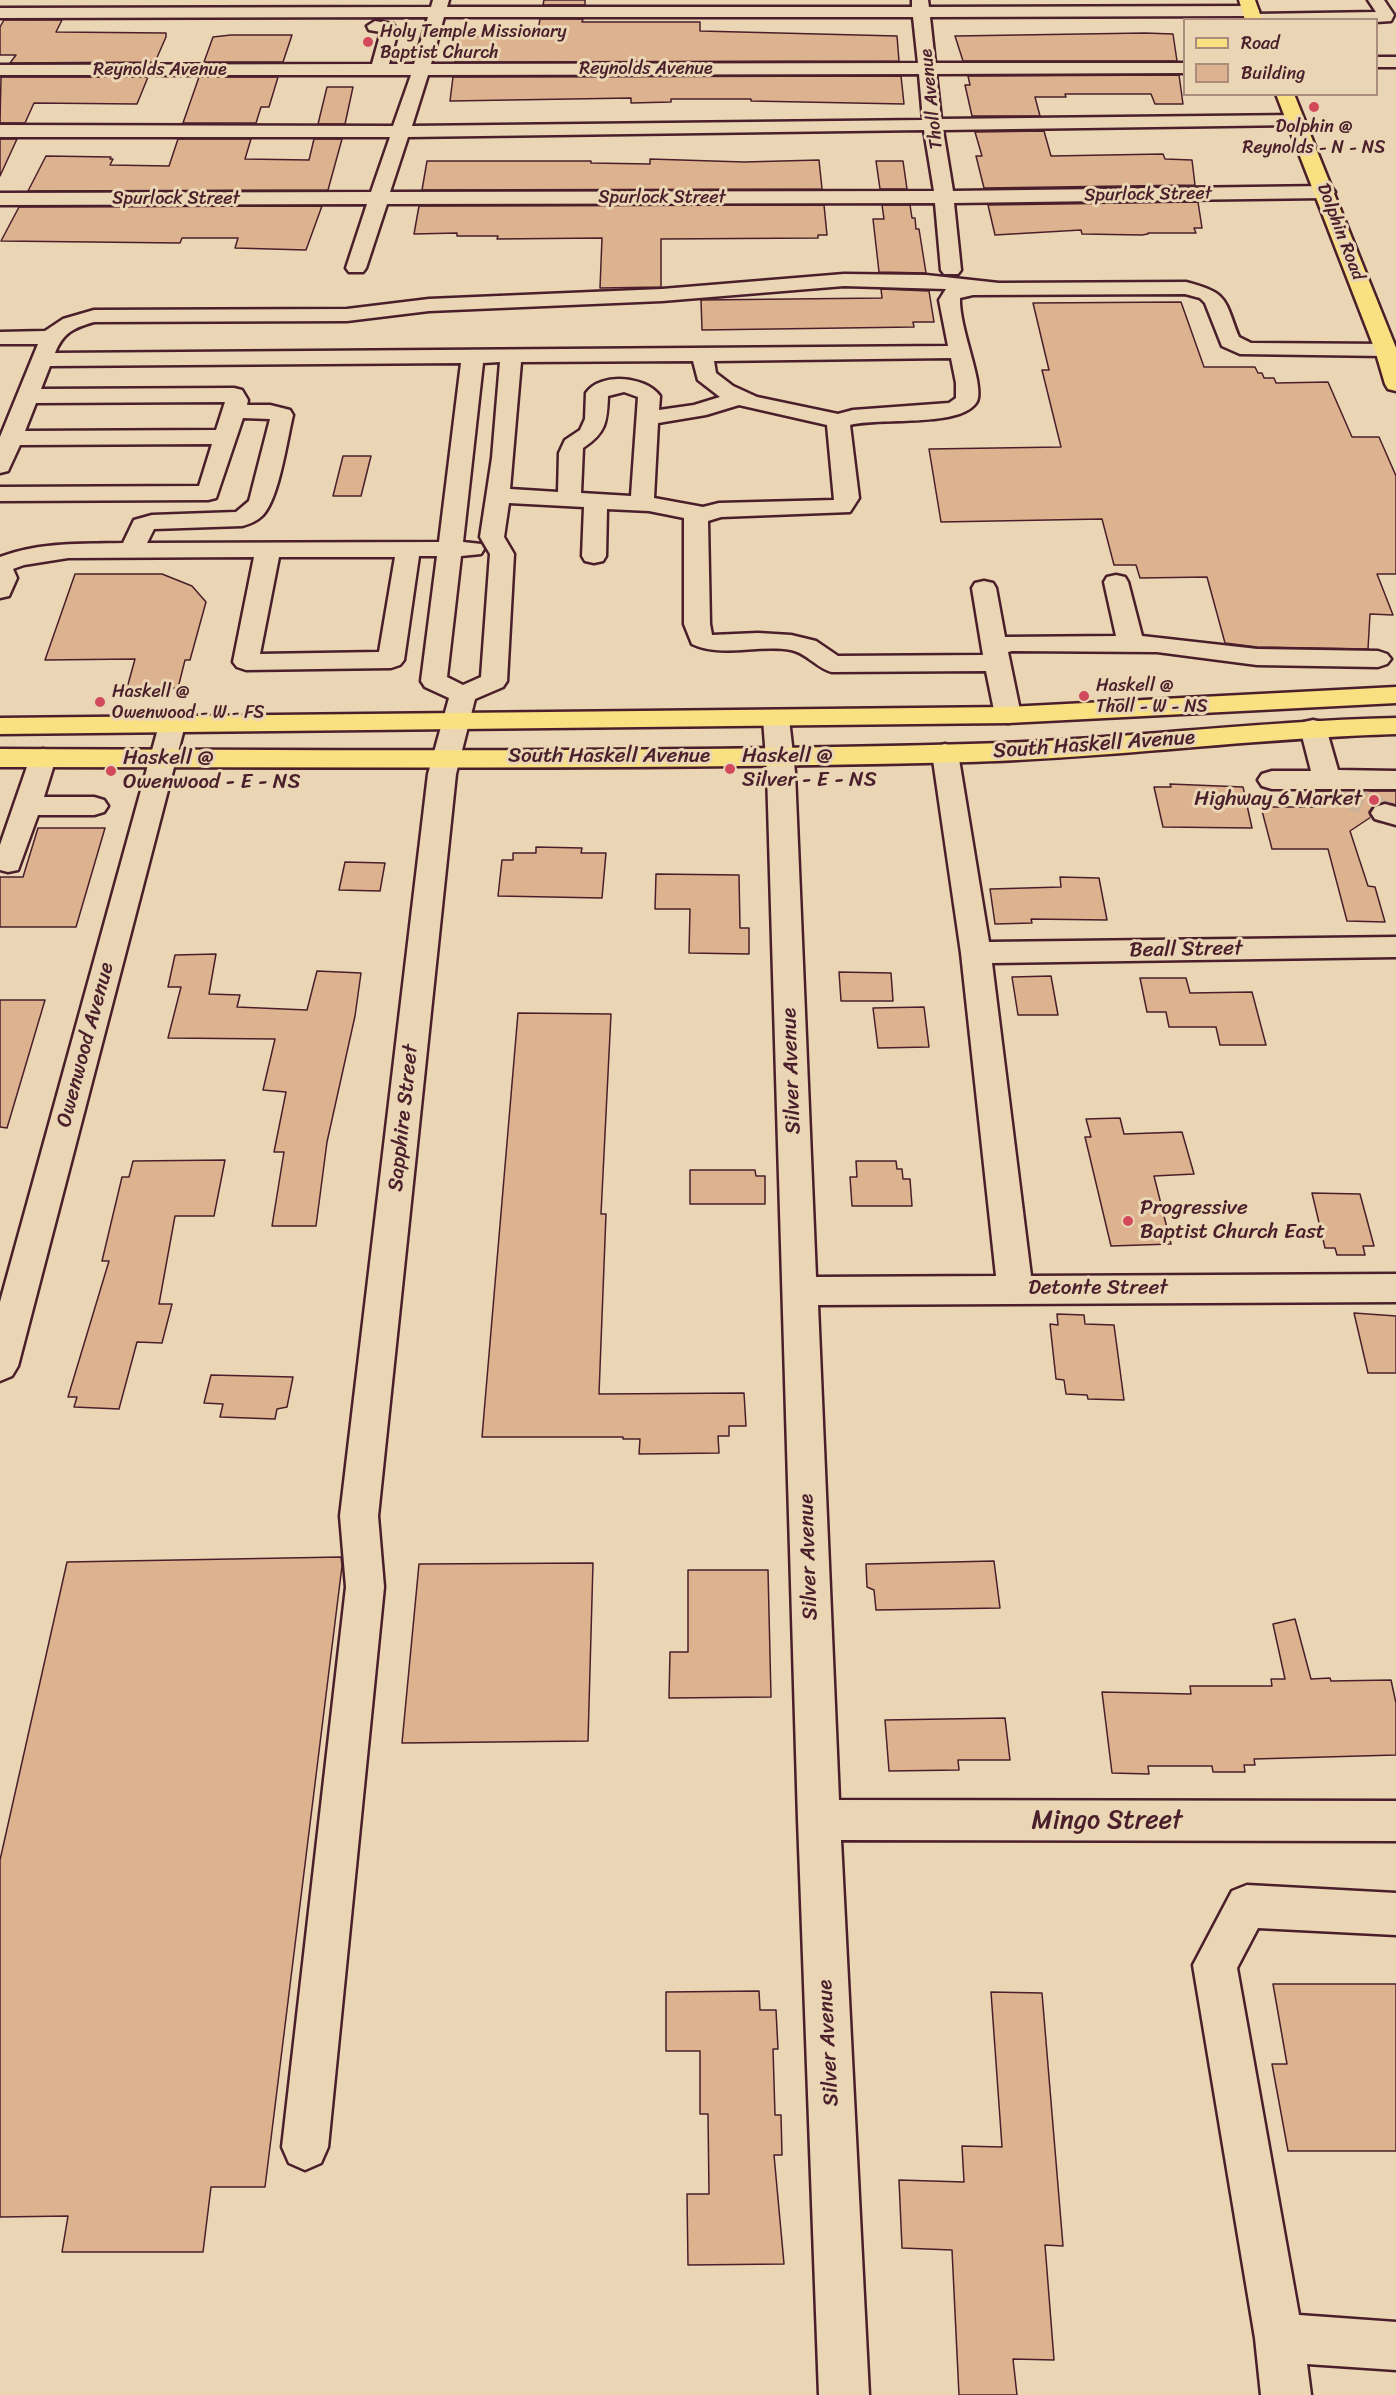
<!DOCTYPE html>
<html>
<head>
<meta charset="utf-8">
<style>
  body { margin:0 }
  #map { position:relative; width:1396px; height:2395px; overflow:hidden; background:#ead6b4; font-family:Sriracha,sans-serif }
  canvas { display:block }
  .legend { position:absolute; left:1183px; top:18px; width:195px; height:78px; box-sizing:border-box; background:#ead6b4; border:2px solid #aa8d7d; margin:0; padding:8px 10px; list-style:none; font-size:18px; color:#4a1f2b }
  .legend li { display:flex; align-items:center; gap:12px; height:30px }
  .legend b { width:30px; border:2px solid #aa8d7d }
</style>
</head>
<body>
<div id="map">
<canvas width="1396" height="2395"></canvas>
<ul class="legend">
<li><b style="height:8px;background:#f9e181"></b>Road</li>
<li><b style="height:16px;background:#ddb28e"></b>Building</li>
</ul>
</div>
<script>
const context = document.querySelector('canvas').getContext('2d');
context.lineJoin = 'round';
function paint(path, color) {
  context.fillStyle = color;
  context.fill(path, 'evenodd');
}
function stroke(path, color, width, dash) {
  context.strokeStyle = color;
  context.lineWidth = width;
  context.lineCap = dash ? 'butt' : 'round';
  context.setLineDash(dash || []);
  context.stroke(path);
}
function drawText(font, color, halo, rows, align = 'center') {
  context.font = font + ' Sriracha,sans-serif';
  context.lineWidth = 6;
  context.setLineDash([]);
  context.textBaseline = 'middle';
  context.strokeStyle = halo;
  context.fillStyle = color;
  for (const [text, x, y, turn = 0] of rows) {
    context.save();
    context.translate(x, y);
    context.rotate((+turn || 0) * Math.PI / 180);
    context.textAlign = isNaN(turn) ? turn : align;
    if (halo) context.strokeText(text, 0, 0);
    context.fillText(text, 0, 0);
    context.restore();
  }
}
const building = new Path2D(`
  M 544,0 L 585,0 L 585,5 L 543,5 Z
  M 540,19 L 583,19 L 582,22 L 700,22 L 700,31 L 897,36 L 899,61 L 455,62 L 458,37 L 502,36 L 503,31 L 538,30 Z
  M 4,20 L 62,20 L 56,32 L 166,33 L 166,37 L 155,62 L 10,63 L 16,55 L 0,55 L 0,27 Z
  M 1145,33 L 1173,34 L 1177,61 L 963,61 L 955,36 Z
  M 231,35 L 292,35 L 283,62 L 204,62 L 213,37 Z
  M 1179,75 L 1183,104 L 1155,104 L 1151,94 L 1065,94 L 1066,97 L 1035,97 L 1040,116 L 972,116 L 965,85 L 970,85 L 968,76 Z
  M 901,76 L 904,104 L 751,101 L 751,99 L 671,99 L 671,102 L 631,103 L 631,98 L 450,101 L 453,77 Z
  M 1,77 L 148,77 L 137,104 L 34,103 L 25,123 L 0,123 Z
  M 199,77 L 278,77 L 269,107 L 261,107 L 256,123 L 183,123 Z
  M 327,87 L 353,87 L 345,124 L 318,124 Z
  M 1044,131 L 1051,156 L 1163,154 L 1165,159 L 1192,160 L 1195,185 L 984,188 L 976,156 L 982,156 L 975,132 Z
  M 0,139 L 17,139 L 0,176 Z
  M 178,139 L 251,139 L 245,159 L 309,160 L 314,139 L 342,139 L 328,190 L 28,191 L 46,156 L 111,157 L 110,159 L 113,159 L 110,165 L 169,166 Z
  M 650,159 L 744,162 L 819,160 L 822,189 L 422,190 L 427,161 L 591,161 L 591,163 L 650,164 Z
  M 876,161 L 903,161 L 907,189 L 880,189 Z
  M 1198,202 L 1202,228 L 1194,228 L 1196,233 L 1148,233 L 1148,234 L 1142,235 L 1082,234 L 1081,230 L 995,235 L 988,205 Z
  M 824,205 L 827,235 L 818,235 L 818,238 L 661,239 L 661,287 L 600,288 L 602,238 L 497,239 L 498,236 L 457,236 L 457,233 L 414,234 L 419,206 Z
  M 882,205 L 910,205 L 912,218 L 915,218 L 916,229 L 919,229 L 926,273 L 879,272 L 873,219 L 884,219 Z
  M 322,206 L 306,250 L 235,248 L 238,238 L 182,238 L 180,243 L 1,241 L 19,207 Z
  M 881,289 L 929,291 L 934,322 L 913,322 L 914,327 L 702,330 L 701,300 L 882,298 Z
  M 1181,302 L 1204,367 L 1255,367 L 1258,373 L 1262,373 L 1264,378 L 1274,378 L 1276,383 L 1328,382 L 1352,437 L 1379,437 L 1396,476 L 1396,574 L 1377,574 L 1393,615 L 1370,614 L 1368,649 L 1257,647 L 1225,643 L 1207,577 L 1140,578 L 1136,565 L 1114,565 L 1102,519 L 941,522 L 929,449 L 1061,447 L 1042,370 L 1049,370 L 1033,303 Z
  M 343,456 L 371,456 L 361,496 L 333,496 Z
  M 75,574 L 162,574 L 192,586 L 206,602 L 190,660 L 185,660 L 178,688 L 127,688 L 135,659 L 45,660 Z
  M 1170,784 L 1243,787 L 1252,828 L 1163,827 L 1154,787 L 1171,787 Z
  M 1316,791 L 1396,791 L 1396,805 L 1386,802 L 1374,805 L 1369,812 L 1371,817 L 1350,831 L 1368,886 L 1375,887 L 1385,922 L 1347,921 L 1328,849 L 1272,849 L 1261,807 L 1316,807 Z
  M 38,828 L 105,828 L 76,927 L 0,927 L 0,877 L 23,877 Z
  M 536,847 L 582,848 L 581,853 L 606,853 L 602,898 L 498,896 L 502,860 L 513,860 L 513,853 L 536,853 Z
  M 345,862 L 385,863 L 380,891 L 339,890 Z
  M 656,874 L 739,875 L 740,928 L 749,928 L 749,954 L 689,953 L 690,909 L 655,909 Z
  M 1060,877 L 1099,878 L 1107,920 L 1031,919 L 1032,923 L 995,924 L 990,889 L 1061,887 Z
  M 216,954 L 209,994 L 240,995 L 237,1007 L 307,1010 L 317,971 L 361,973 L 355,1016 L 327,1142 L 316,1226 L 272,1226 L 284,1152 L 274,1152 L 286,1092 L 263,1090 L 275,1039 L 168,1038 L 181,987 L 168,987 L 175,955 Z
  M 839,972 L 891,973 L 893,1001 L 841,1001 Z
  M 1051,976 L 1058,1015 L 1018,1015 L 1012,977 Z
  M 1140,978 L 1186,978 L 1190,993 L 1252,992 L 1266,1045 L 1220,1045 L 1216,1027 L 1169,1027 L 1166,1012 L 1147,1012 Z
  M 0,1000 L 45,1000 L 7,1128 L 0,1127 Z
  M 924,1007 L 929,1047 L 878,1048 L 873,1008 Z
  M 518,1013 L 611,1014 L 601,1214 L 606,1214 L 599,1394 L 744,1393 L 746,1426 L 729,1426 L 729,1436 L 718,1436 L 719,1453 L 639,1454 L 640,1439 L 623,1439 L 623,1437 L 482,1437 Z
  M 1120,1118 L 1124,1134 L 1182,1132 L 1194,1174 L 1154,1176 L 1171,1244 L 1111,1246 L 1085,1137 L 1091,1137 L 1086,1119 Z
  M 225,1160 L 214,1216 L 175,1216 L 159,1304 L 172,1304 L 162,1343 L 137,1342 L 119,1409 L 74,1407 L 77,1397 L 68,1397 L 109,1261 L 102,1261 L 122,1177 L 129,1177 L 133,1161 Z
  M 856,1161 L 896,1161 L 897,1169 L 902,1169 L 903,1179 L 910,1179 L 912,1206 L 852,1206 L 850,1177 L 857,1177 Z
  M 690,1170 L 755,1170 L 756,1176 L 765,1176 L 765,1204 L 690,1204 Z
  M 1312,1193 L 1360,1194 L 1374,1246 L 1363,1246 L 1365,1255 L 1337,1255 L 1335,1248 L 1325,1248 Z
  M 1354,1313 L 1396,1316 L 1396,1373 L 1368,1373 Z
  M 1057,1314 L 1084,1315 L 1085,1324 L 1114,1325 L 1124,1400 L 1088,1399 L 1087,1395 L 1066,1394 L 1064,1380 L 1056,1379 L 1050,1324 L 1058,1325 Z
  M 211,1375 L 293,1377 L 287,1407 L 277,1409 L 275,1419 L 220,1417 L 223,1404 L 204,1403 Z
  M 341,1557 L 342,1566 L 265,2187 L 211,2187 L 203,2252 L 62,2252 L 68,2216 L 0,2217 L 0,1860 L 67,1562 Z
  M 994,1561 L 1000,1608 L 876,1610 L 874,1590 L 867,1587 L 866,1564 Z
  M 593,1563 L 588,1741 L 402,1743 L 419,1564 Z
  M 688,1570 L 768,1570 L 771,1697 L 669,1698 L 670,1652 L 688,1652 Z
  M 1295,1619 L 1311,1679 L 1330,1678 L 1331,1681 L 1391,1680 L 1396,1703 L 1396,1755 L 1254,1759 L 1255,1765 L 1244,1765 L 1245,1772 L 1213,1772 L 1212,1766 L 1148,1766 L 1149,1774 L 1112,1773 L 1102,1692 L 1191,1694 L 1190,1686 L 1272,1686 L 1271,1679 L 1285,1679 L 1273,1624 Z
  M 1005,1718 L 1010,1760 L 958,1760 L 959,1770 L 889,1771 L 885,1720 Z
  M 1273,1984 L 1396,1984 L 1396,2151 L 1288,2151 L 1272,2064 L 1287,2064 Z
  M 759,1991 L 760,2010 L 776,2010 L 778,2049 L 773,2049 L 775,2115 L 781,2115 L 782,2155 L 774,2155 L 784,2264 L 688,2265 L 687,2194 L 709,2194 L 708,2114 L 700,2114 L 700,2051 L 666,2051 L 666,1992 Z
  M 991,1992 L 1042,1993 L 1063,2246 L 1045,2245 L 1054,2360 L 1013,2359 L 1017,2395 L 959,2395 L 952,2250 L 902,2248 L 899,2180 L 964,2182 L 962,2146 L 1002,2147 Z`);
paint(building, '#ddb28e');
stroke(building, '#4a1f2b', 1.5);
stroke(new Path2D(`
  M 1341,791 L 1385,813`), '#cab199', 25, [25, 13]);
const minor = new Path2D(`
  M 433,0 L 449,0 L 447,7 L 912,7 L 912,0 L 928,0 L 929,7 L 1251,6 L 1257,7 L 1259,11 L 1257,14 L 1376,12 L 1368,0 L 1384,0 L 1394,15 L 1391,21 L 1376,22 L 1376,20 L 1246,20 L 1248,16 L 930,17 L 935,63 L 1184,63 L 1184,73 L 936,74 L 941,119 L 1295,115 L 1301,116 L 1304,120 L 1301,124 L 1295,125 L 943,130 L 953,191 L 1325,186 L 1332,188 L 1335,192 L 1332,196 L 1325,198 L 954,203 L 961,270 L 958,274 L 944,274 L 941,270 L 935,203 L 387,204 L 366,268 L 363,272 L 349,272 L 346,268 L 367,204 L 0,205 L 0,193 L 371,192 L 390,137 L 0,137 L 0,125 L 393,126 L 411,75 L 0,75 L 0,65 L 372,64 L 381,32 L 369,30 L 367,26 L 375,21 L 393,24 L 398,31 L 389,64 L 414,64 L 428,17 L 0,18 L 0,8 L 431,7 ZM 444,17 L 913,17 L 918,63 L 431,64 ZM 919,74 L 923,120 L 412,126 L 428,75 ZM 924,130 L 934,191 L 390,192 L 408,137 Z
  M 1376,57 L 1396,57 L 1396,67 L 1376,67 Z
  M 844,274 L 926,275 L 999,283 L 1186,282 C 1229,293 1224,299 1239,337 L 1251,343 L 1386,344 L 1394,345 L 1396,351 L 1394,355 L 1386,356 L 1240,354 L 1222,346 L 1205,303 L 1200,298 L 1185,294 L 973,295 L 960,298 C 959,320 973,357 977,380 C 978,387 980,398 976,403 C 958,428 879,417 850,425 L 859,498 L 850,512 L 721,517 L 708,521 L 710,624 L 712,635 L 758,633 L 791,635 L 816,641 L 838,656 L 983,655 L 972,588 L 975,583 L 984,581 L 993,583 L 996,588 L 1005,637 L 1116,636 L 1104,582 L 1107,577 L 1116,575 L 1125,577 L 1128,582 L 1142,636 L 1257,649 L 1378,651 L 1387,654 L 1391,659 L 1387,664 L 1378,667 L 1257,665 L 1157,652 L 1012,651 L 1008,652 L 1021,715 L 1017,721 L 1008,723 L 999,721 L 995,715 L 986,671 L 832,672 C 816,668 807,653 791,650 C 758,644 722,658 692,644 L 684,624 L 684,518 L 649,511 L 607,509 L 606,556 L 603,561 L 594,563 L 585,561 L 582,556 L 584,507 L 509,503 L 504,537 L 514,554 L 507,681 L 503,687 L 475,699 L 456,774 L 378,1516 L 384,1587 L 328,2147 L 321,2163 L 305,2170 L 289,2163 L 282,2147 L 346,1587 L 340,1516 L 428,774 L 449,698 L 425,687 L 421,681 L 437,556 L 419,556 L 404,660 L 400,665 L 391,668 L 246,670 L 237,667 L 233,662 L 254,557 L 68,558 L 24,565 L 13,569 L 17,578 L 9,596 L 0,598 L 0,557 C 39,542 82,544 123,543 L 134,520 L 152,515 L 236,512 L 249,501 L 270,419 L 243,418 L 216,498 L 208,500 L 0,501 L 0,487 L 199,486 L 212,444 L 20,445 L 8,471 L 0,473 L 0,437 L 38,344 L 0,344 L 0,332 L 45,331 L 63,319 L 94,310 L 347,309 L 429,299 L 662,289 ZM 844,286 L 946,289 L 939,300 L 948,346 L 55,353 C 63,333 73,328 94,322 L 347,321 L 429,311 L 662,301 ZM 951,358 L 956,383 L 956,398 L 949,403 L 853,410 L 838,414 L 757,397 L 733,386 L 716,373 L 714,361 ZM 693,361 L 698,380 L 720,397 L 694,405 L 659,410 L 660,396 C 646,376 600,372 586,393 L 585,419 L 580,430 L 565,440 L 559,453 L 558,492 L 510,489 L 521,362 ZM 500,362 L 492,458 L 480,537 L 490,554 L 481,677 L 463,685 L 447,677 L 461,556 L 481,554 L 484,549 L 481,544 L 463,542 L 483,363 ZM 461,363 L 439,542 L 147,543 L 154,529 L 242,526 C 250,524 257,521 263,515 C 279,498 287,440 293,415 L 290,410 L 270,405 L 247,405 L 248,400 L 242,390 L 234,388 L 41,389 L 50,366 ZM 624,392 L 638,397 L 631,496 L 581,493 L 583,448 C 606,433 607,422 608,396 ZM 225,402 L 216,430 L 25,431 L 36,403 ZM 739,405 L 827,425 L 834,500 L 719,503 L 703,507 L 654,498 L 658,423 L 706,415 ZM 279,557 L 395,557 L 379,652 L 260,654 Z
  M 776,711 L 785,713 L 789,719 L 795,772 L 816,1277 L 996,1276 L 961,953 L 932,753 L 935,747 L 945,744 L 955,747 L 958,753 L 989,942 L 1396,937 L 1396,957 L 992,963 L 1031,1276 L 1396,1274 L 1396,1302 L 818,1305 L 839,1800 L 1396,1801 L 1396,1841 L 841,1840 L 869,2395 L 819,2395 L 798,1820 L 767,772 L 763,719 L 767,713 Z
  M 172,717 L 181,719 L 185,725 L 18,1366 L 12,1376 L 0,1381 L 0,1302 L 159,725 L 163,719 Z
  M 1313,720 L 1322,722 L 1326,728 L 1338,770 L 1396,771 L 1396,789 L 1272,789 L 1262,786 L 1258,780 L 1262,774 L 1272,771 L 1311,771 L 1300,728 L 1304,722 Z
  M 43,749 L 53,752 L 56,758 L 44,797 L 94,797 L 104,800 L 108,806 L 104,812 L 94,815 L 38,815 L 18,870 L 8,872 L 0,870 L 0,845 L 30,758 L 33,752 Z
  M 1385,804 L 1396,807 L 1396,825 L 1375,819 L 1371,813 L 1375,807 Z
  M 1247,1885 L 1396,1893 L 1396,1935 L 1258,1928 L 1237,1968 L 1299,2315 L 1396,2322 L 1396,2370 L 1307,2364 L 1311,2395 L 1261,2395 L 1255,2338 L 1193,1965 L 1232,1891 Z`);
const major = new Path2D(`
  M 1239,0 L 1255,0 L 1262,20 L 1245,20 Z
  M 1276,94 L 1294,94 L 1396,348 L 1396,391 L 1388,389 L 1385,384 L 1375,350 Z
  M 1396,687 L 1396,703 L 1008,723 L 0,734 L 0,718 L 1008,707 Z
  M 1396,718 L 1396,734 C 1253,738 1112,758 969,762 C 646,770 323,767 0,767 L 0,749 C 323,750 646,753 969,744 C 1111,741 1253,721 1396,718 Z`);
stroke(minor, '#4a1f2b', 5);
stroke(major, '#4a1f2b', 5);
paint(minor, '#ead6b4');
paint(major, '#f9e181');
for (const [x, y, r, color] of [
  [368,42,6,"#d1495b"],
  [1314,107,6,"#d1495b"],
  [1084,696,6,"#d1495b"],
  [100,702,6,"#d1495b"],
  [730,769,6,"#d1495b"],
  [111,771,6,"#d1495b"],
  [1374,800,6,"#d1495b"],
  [1128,1221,6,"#d1495b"]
]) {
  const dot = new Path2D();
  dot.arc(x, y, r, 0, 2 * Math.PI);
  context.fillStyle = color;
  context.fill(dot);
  stroke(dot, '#ead6b4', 2);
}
drawText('18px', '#4a1f2b', '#ead6b4', [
  ["Holy Temple Missionary",380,32],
  ["Baptist Church",380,53],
  ["Dolphin @",1314,127,"center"],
  ["Reynolds - N - NS",1314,148,"center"],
  ["Haskell @",1096,686],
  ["Tholl - W - NS",1096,707],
  ["Haskell @",112,692],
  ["Owenwood - W - FS",112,713]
], 'left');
drawText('18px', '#4a1f2b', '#ead6b4', [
  ["Reynolds Avenue",646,69],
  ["Reynolds Avenue",160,70],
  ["Tholl Avenue",932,99,-96],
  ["Spurlock Street",1148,195,-1],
  ["Spurlock Street",662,198],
  ["Spurlock Street",176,199],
  ["Dolphin Road",1340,232,69]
]);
drawText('21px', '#4a1f2b', '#ead6b4', [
  ["South Haskell Avenue",1094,745,-4],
  ["South Haskell Avenue",609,757],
  ["Beall Street",1186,950,-1],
  ["Owenwood Avenue",86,1045,-75],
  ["Silver Avenue",792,1071,-92],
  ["Sapphire Street",404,1118,-84],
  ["Detonte Street",1098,1289],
  ["Silver Avenue",809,1557,-92],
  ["Silver Avenue",829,2043,-93]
]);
drawText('21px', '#4a1f2b', '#ead6b4', [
  ["Haskell @",742,757],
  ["Silver - E - NS",742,781],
  ["Haskell @",123,759],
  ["Owenwood - E - NS",123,783],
  ["Highway 6 Market",1362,800,"right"],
  ["Progressive",1140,1209],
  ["Baptist Church East",1140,1233]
], 'left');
drawText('26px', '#4a1f2b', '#ead6b4', [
  ["Mingo Street",1107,1821]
]);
</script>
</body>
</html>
